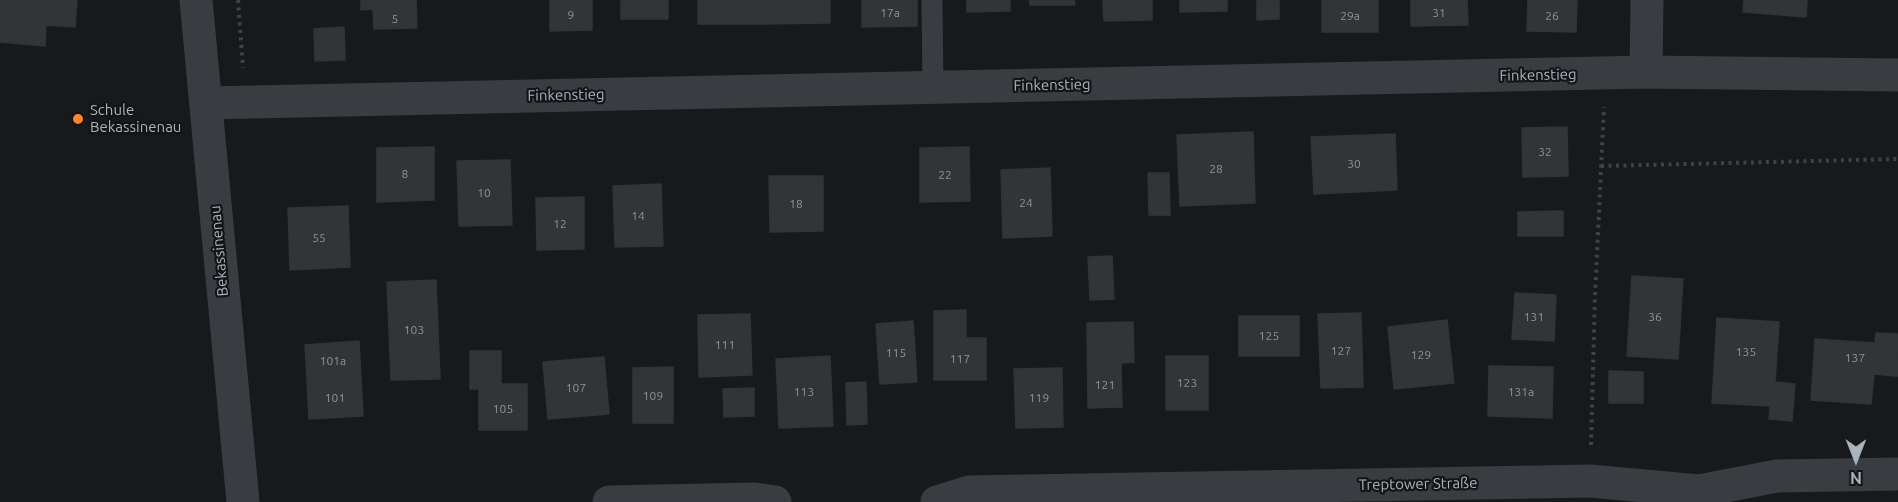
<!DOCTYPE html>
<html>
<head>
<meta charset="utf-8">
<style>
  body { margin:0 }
  #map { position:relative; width:1898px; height:502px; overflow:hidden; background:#18191b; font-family:Ubuntu,sans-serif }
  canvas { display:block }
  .north { position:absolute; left:1826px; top:430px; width:60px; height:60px; -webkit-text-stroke:4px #131416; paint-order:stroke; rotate:180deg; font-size:16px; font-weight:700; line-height:24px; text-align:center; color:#a9b4bc }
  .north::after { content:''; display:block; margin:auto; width:21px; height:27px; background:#a9b4bc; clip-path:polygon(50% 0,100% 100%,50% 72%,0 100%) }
</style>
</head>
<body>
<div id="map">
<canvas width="1898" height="502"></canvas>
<div class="north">N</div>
</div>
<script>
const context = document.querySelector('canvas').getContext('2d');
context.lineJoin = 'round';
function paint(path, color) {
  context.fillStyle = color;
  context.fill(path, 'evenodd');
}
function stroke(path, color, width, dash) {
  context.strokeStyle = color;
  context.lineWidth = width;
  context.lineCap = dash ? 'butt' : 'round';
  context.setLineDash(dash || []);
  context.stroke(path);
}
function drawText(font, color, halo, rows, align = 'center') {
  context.font = font + ' Ubuntu,sans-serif';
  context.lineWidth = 4.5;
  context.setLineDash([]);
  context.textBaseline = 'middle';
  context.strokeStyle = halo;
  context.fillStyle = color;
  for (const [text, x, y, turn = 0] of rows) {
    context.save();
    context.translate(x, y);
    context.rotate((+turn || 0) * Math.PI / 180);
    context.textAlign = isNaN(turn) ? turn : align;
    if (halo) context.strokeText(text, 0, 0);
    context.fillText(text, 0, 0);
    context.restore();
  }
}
const building = new Path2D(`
  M 0,0 L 77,0 L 75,27 L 46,25 L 45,46 L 0,42 Z
  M 361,0 L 416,0 L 417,28 L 374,29 L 373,9 L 361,10 Z
  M 550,0 L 592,0 L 592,30 L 550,31 Z
  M 621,0 L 668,0 L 668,19 L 621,19 Z
  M 698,0 L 763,0 L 763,24 L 698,24 Z
  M 763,0 L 830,0 L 830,23 L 763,24 Z
  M 862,0 L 917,0 L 917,26 L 862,27 Z
  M 967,0 L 1010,0 L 1010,11 L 967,12 Z
  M 1030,0 L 1074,0 L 1075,5 L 1030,5 Z
  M 1103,0 L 1152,0 L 1152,20 L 1104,21 Z
  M 1180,0 L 1227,0 L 1227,11 L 1180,12 Z
  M 1257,0 L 1279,0 L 1279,19 L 1257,20 Z
  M 1322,0 L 1378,0 L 1378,32 L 1322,32 Z
  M 1411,0 L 1467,0 L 1468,25 L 1411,26 Z
  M 1528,0 L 1577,0 L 1576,32 L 1527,31 Z
  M 1744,0 L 1807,0 L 1806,17 L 1743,12 Z
  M 344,27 L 345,60 L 315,61 L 314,29 Z
  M 1567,127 L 1568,176 L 1523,177 L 1522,128 Z
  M 1253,132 L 1255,203 L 1180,206 L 1177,135 Z
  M 1395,134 L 1397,190 L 1314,194 L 1311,137 Z
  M 434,147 L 434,200 L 377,202 L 377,148 Z
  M 969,147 L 970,201 L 920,202 L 920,148 Z
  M 510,160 L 512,225 L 459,226 L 457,161 Z
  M 1050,168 L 1052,236 L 1003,238 L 1001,170 Z
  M 1148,173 L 1169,173 L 1170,215 L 1149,215 Z
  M 769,176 L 823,176 L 823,231 L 770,232 Z
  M 661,184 L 663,246 L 615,247 L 613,186 Z
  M 584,197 L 584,249 L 537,250 L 536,198 Z
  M 348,206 L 350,267 L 290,270 L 288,208 Z
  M 1563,211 L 1563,236 L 1518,236 L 1518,212 Z
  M 1112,256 L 1114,299 L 1090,300 L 1088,257 Z
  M 1632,276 L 1683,279 L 1678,359 L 1627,356 Z
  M 436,280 L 440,379 L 391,380 L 387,282 Z
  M 1515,293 L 1556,295 L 1554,341 L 1512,339 Z
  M 966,310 L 966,338 L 986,338 L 986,380 L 934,380 L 934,311 Z
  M 1361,313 L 1363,387 L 1321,388 L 1318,314 Z
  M 750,314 L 752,375 L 699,377 L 698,315 Z
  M 1239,316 L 1299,316 L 1299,356 L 1239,356 Z
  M 1717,318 L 1779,322 L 1775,382 L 1795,384 L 1792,421 L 1769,419 L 1770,406 L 1712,403 Z
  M 1447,320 L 1454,383 L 1394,389 L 1388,327 Z
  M 913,321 L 917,382 L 880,384 L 876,324 Z
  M 1133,322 L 1134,362 L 1121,363 L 1122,407 L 1088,408 L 1087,323 Z
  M 1876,333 L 1898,334 L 1895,376 L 1874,374 L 1871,404 L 1811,400 L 1815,339 L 1875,343 Z
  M 1898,334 L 1898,376 L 1895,376 Z
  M 359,341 L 361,377 L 307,380 L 305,345 Z
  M 470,351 L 501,351 L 501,384 L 527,384 L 527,430 L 479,430 L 479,389 L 470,389 Z
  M 830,356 L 833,426 L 779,428 L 776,359 Z
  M 1166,356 L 1208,356 L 1208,410 L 1166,410 Z
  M 604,357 L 609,414 L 548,419 L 543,362 Z
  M 1489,366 L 1553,367 L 1552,418 L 1488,416 Z
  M 673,367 L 673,423 L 633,423 L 633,368 Z
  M 1062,368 L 1063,427 L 1016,428 L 1014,369 Z
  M 1609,371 L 1643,372 L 1643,403 L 1609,403 Z
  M 361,377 L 363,416 L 309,419 L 307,380 Z
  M 866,382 L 867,424 L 847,425 L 846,383 Z
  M 754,388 L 754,416 L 724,417 L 723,389 Z`);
paint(building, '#333437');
stroke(building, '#323337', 1.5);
stroke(new Path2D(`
  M 238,0 L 243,68
  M 1601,166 L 1898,159
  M 1591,445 L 1595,296 L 1604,107`), '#3f4347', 4, [3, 4.5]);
stroke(new Path2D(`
  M 932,1 L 933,88`), '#393c40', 21);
stroke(new Path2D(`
  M 1646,72 L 1647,0
  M 206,103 L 1646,72 L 1898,75
  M 609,502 L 755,499 L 775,502
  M 937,502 L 969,492 L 1590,481 L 1699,491 L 1777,476 L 1898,474`), '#393c40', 33);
stroke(new Path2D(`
  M 196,0 L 243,502`), '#393c40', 33);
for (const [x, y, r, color] of [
  [78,119,6,"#ff822c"]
]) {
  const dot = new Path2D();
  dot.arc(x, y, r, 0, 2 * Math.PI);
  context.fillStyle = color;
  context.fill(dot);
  stroke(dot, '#131416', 2);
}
drawText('12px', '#8c949b', null, [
  ["17a",890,13],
  ["31",1439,13],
  ["9",571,15],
  ["29a",1350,16],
  ["26",1552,16],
  ["5",395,19],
  ["32",1545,152],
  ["30",1354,164],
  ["28",1216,169],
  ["8",405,174],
  ["22",945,175],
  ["10",484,193],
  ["24",1026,203],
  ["18",796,204],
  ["14",638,216],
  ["12",560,224],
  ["55",319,238],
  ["131",1534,317],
  ["36",1655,317],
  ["103",414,330],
  ["125",1269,336],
  ["111",725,345],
  ["127",1341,351],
  ["135",1746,352],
  ["115",896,353],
  ["129",1421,355],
  ["137",1855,358],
  ["117",960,359],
  ["101a",333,361],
  ["123",1187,383],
  ["121",1105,385],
  ["107",576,388],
  ["113",804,392],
  ["131a",1521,392],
  ["109",653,396],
  ["101",335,398],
  ["119",1039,398],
  ["105",503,409]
]);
drawText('15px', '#a9b4bc', '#131416', [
  ["Finkenstieg",1538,75,-1],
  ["Finkenstieg",1052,85,-1],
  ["Finkenstieg",566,95,-1],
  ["Bekassinenau",219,251,-95],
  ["Treptower Straße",1418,484,-1]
]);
drawText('15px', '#a9b4bc', '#131416', [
  ["Schule",90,110],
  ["Bekassinenau",90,127]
], 'left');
</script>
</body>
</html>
